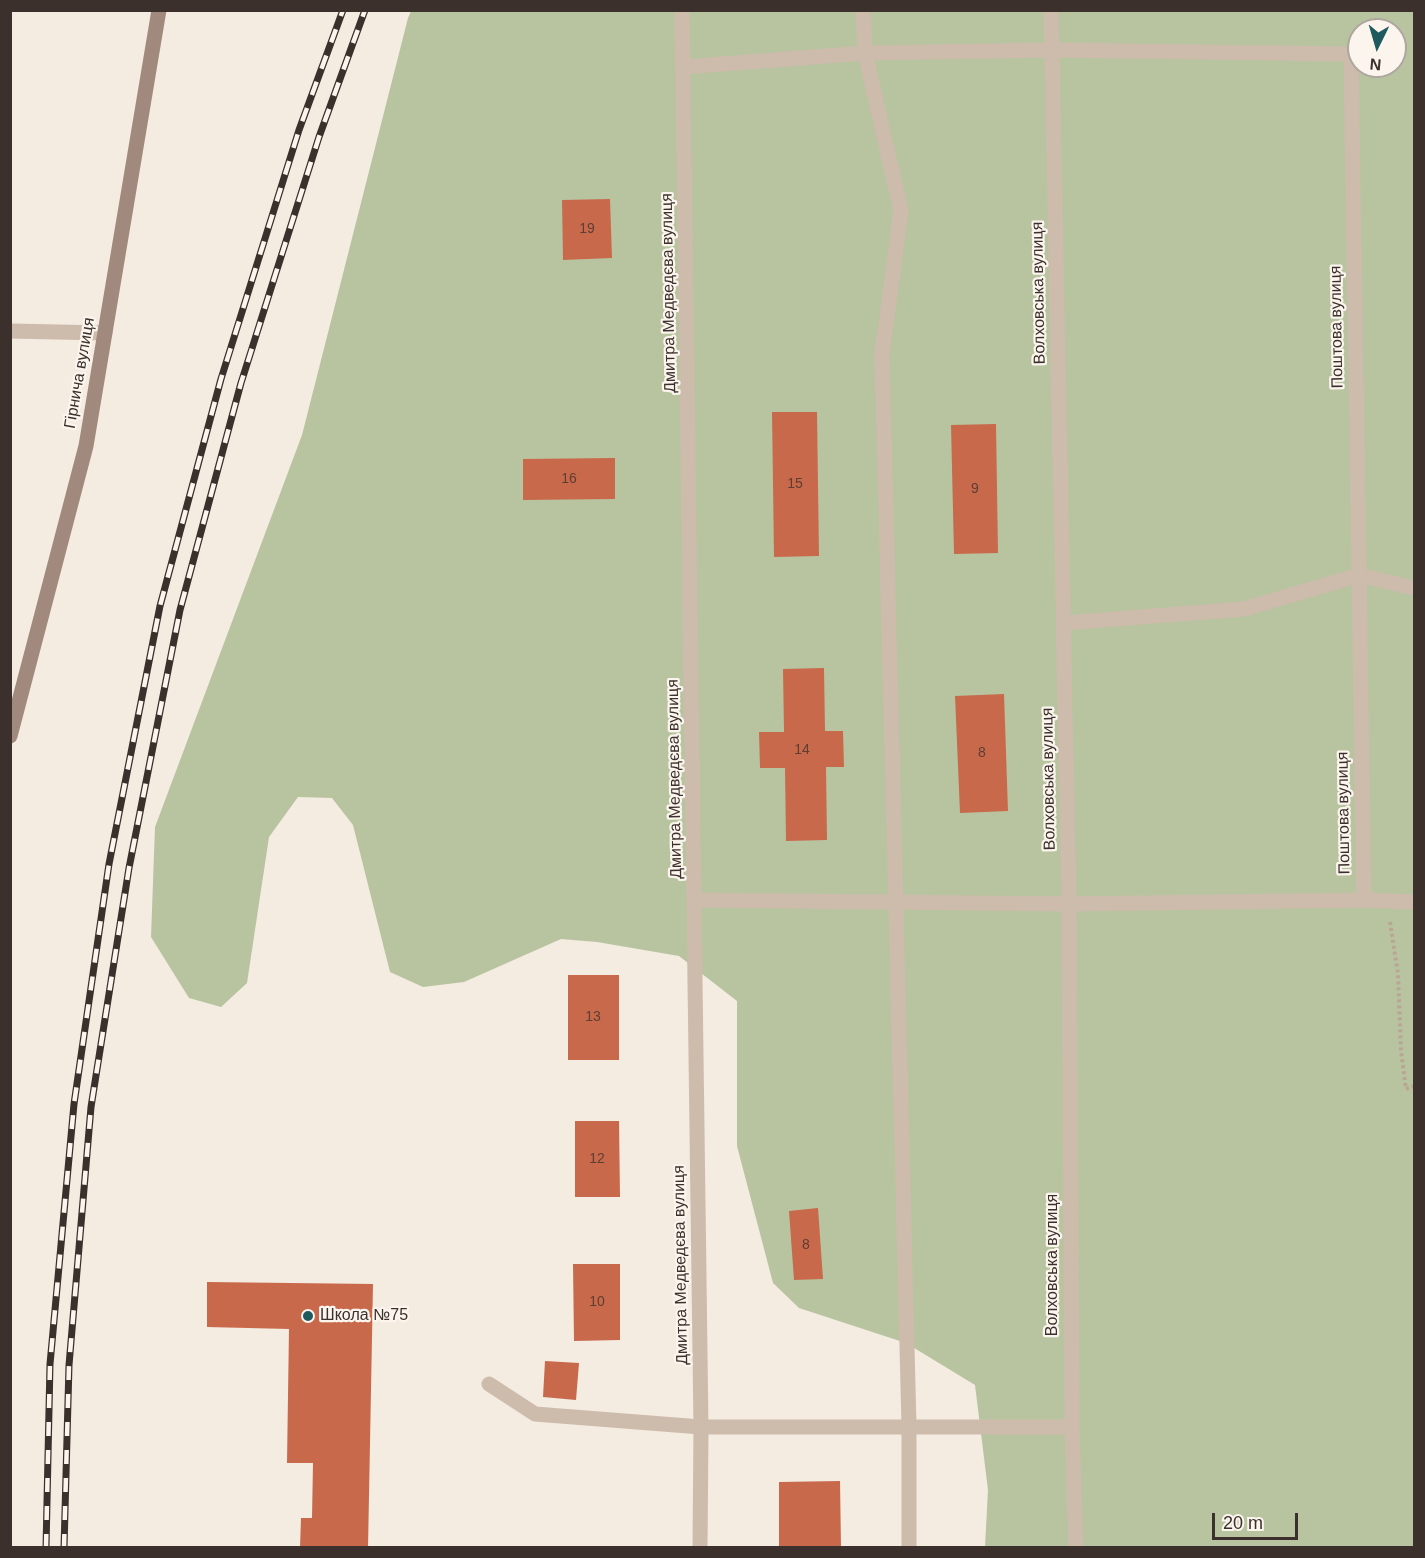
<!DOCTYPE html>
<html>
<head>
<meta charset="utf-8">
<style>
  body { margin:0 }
  #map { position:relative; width:1425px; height:1558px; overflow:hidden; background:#f4ebe1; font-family:Arial,sans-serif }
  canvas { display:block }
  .frame { position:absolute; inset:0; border:12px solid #3b302b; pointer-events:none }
  .north { position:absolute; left:1347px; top:18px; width:60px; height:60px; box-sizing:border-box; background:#fbf5ee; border:2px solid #aea6a0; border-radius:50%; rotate:185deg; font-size:16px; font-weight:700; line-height:24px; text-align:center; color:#3b302b }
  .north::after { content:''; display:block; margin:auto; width:21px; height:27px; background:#1f5a5e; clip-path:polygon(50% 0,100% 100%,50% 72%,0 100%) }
  .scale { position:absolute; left:1212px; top:1513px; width:86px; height:27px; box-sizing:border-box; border:3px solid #3b302b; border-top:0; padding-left:8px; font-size:18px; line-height:21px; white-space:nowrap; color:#3b302b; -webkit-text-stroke:4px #fbf5ee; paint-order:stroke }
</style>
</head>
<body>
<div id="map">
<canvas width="1425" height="1558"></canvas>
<div class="frame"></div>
<div class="north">N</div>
<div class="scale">20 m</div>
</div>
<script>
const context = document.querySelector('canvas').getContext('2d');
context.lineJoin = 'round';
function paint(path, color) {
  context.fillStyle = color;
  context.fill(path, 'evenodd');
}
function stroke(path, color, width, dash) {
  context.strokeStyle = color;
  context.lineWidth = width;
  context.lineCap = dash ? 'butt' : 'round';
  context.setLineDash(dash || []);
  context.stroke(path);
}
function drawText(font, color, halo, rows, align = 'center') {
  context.font = font + ' Arial,sans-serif';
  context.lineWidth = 4.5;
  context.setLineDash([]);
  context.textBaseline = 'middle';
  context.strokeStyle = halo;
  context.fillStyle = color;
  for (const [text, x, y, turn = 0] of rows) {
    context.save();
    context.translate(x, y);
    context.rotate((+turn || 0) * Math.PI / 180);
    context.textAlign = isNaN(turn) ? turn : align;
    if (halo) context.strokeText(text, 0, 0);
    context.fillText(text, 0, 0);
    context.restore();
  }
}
paint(new Path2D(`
  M 411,11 L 1414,11 L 1414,1547 L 985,1547 L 988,1490 L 975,1385 L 906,1343 L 799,1308 L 773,1283 L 737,1146 L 737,1001 L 679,956 L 597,942 L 561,939 L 464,982 L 423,987 L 390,972 L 353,825 L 332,798 L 298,797 L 269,837 L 247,983 L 221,1007 L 189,998 L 151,937 L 155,827 L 302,435 L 408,18 ZM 1359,30 L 1395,30 L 1395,66 L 1359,66 Z`), '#b8c4a0');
paint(new Path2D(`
  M 610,199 L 612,258 L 563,260 L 562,200 Z
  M 772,412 L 817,412 L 819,556 L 774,557 Z
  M 996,424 L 998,553 L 954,554 L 951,425 Z
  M 615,458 L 615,499 L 523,500 L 523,459 Z
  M 824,668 L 825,731 L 843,731 L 844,767 L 826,767 L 827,840 L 786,841 L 785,768 L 760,768 L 759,732 L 784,732 L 783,669 Z
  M 1004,694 L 1008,811 L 960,813 L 955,696 Z
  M 568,975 L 619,975 L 619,1060 L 568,1060 Z
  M 575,1121 L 619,1121 L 620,1197 L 575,1197 Z
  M 818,1208 L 823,1279 L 794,1280 L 789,1211 Z
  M 573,1264 L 620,1264 L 620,1340 L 574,1341 Z
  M 207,1282 L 373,1284 L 368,1548 L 300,1548 L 301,1518 L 312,1518 L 313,1463 L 287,1463 L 289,1329 L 207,1327 Z
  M 545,1361 L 579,1363 L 576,1400 L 543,1397 Z
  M 840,1481 L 841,1548 L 779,1548 L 779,1482 Z`), '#c8694b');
stroke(new Path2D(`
  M 1390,922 L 1398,974 L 1401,1051 L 1406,1089 L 1414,1086`), '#b9a596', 4, [3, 3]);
stroke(new Path2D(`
  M 863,10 L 865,53 L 901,211 L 882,354 L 909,1426 L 909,1548
  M 684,67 L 865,53 L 1052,50
  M 10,331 L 105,333
  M 1063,623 L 1244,609 L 1359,575 L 1414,588
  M 695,900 L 1069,904 L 1364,900 L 1414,902
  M 489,1384 L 535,1414 L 701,1427`), '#cdbbac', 15);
stroke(new Path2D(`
  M 682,10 L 701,1427 L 700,1548
  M 1051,10 L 1069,904 L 1072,1427 L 1076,1548
  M 1052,50 L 1351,54 L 1364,900
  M 701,1427 L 1072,1427`), '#cdbbac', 15);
stroke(new Path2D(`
  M 10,736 L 86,446 L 159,10`), '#a18a7d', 15);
const rail = new Path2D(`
  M 46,1548 L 50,1364 L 74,1104 L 109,864 L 160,606 L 221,379 L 299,130 L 343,10
  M 64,1548 L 69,1365 L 91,1107 L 129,868 L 180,610 L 241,383 L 319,137 L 365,10`);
stroke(rail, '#3b302b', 7);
stroke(rail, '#fbf5ee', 4.5, [14]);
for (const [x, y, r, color] of [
  [308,1316,6,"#1f5a5e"]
]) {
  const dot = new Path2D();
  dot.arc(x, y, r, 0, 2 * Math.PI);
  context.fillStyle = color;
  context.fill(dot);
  stroke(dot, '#fbf5ee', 2);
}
drawText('14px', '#5e3e33', null, [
  ["19",587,229],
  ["16",569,479],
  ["15",795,484],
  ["9",975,489],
  ["14",802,750],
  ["8",982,753],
  ["13",593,1017],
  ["12",597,1159],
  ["8",806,1245],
  ["10",597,1302]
]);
drawText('16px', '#3b302b', '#fbf5ee', [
  ["Дмитра Медведєва вулиця",669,293,-91],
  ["Волховська вулиця",1039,293,-91],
  ["Поштова вулиця",1337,327,-91],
  ["Гірнича вулиця",80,373,-80],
  ["Дмитра Медведєва вулиця",675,779,-91],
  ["Волховська вулиця",1049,779,-91],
  ["Поштова вулиця",1344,813,-91],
  ["Дмитра Медведєва вулиця",681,1265,-91],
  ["Волховська вулиця",1053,1265,-90]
]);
drawText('16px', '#3b302b', '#fbf5ee', [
  ["Школа №75",320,1316]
], 'left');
</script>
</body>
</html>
